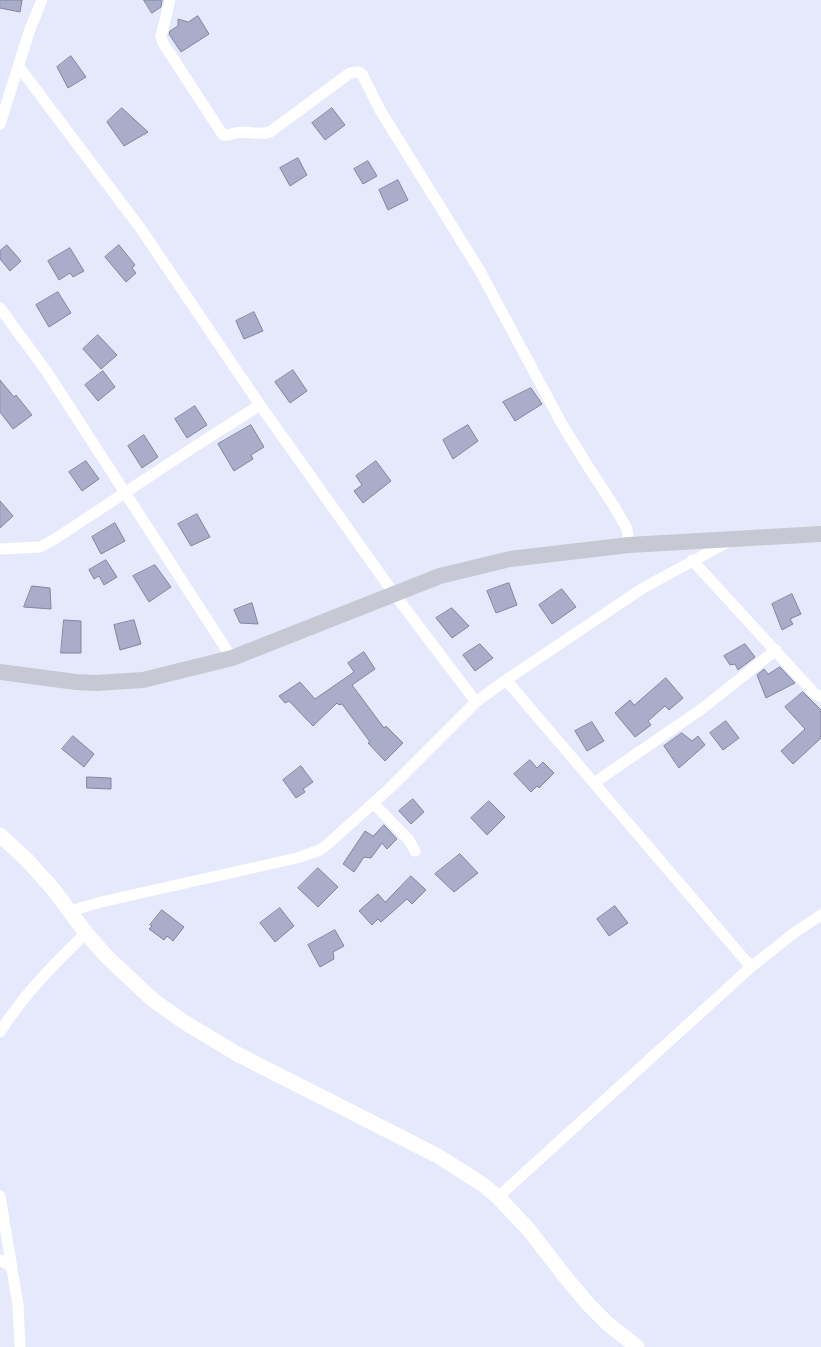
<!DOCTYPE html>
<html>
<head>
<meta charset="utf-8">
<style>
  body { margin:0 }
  canvas { display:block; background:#e5e9fb }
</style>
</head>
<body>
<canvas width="821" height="1347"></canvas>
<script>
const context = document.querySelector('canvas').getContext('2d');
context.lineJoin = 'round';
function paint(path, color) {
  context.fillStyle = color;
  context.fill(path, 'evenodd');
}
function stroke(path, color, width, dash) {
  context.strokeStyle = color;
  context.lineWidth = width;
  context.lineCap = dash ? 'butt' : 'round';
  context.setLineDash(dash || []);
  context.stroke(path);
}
const building = new Path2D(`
  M 0,0 L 22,0 L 20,12 L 0,8 Z
  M 144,0 L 162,0 L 161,7 L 152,13 Z
  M 198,16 L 209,34 L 181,52 L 169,34 L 170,31 L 178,26 L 178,19 L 188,22 Z
  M 71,56 L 86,77 L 68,88 L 57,67 Z
  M 122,108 L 148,132 L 124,146 L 107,122 Z
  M 332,108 L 345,125 L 325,140 L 312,123 Z
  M 298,158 L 307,175 L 290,186 L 280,168 Z
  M 368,161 L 377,176 L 363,184 L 354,169 Z
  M 398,180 L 408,200 L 388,210 L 379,190 Z
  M 7,245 L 21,261 L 10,271 L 0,259 L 0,251 Z
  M 119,245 L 135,265 L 132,268 L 136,273 L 126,282 L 105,257 Z
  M 70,248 L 84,271 L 73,277 L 70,273 L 59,280 L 48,261 Z
  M 58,292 L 71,313 L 49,327 L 36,305 Z
  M 254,312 L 263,331 L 244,339 L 236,321 Z
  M 98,335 L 117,355 L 101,369 L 83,349 Z
  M 293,370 L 307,391 L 290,403 L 275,382 Z
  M 103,371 L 115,387 L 98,401 L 85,385 Z
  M 0,380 L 14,397 L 16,395 L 32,415 L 13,429 L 0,412 Z
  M 531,388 L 542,404 L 515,421 L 503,402 Z
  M 195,406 L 207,425 L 187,438 L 175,419 Z
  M 251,425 L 264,447 L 251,455 L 253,459 L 234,471 L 218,444 Z
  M 468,425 L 478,441 L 453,459 L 443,440 Z
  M 144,435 L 158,457 L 142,468 L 128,446 Z
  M 86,461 L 99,479 L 82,491 L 69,472 Z
  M 376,461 L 391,481 L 363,503 L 354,491 L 362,485 L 356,476 Z
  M 0,501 L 13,516 L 0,528 Z
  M 197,514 L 210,537 L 191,546 L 178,524 Z
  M 115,523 L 125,541 L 101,554 L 92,537 Z
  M 106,560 L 117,577 L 104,585 L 99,576 L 94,579 L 89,570 Z
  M 155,565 L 171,587 L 149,602 L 133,576 Z
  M 509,583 L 517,605 L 496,613 L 487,591 Z
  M 32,586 L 50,588 L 51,609 L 24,607 Z
  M 562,589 L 576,607 L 552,624 L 539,605 Z
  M 792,594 L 801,614 L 790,619 L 793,624 L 782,630 L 772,604 Z
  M 252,603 L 258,624 L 240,623 L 234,610 Z
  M 452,608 L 469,626 L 452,638 L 436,618 Z
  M 64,620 L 81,621 L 81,653 L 61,653 Z
  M 134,620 L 141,644 L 120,650 L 114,625 Z
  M 480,644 L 493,658 L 475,671 L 463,655 Z
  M 745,644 L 755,657 L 738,670 L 735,664 L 730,665 L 724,656 Z
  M 364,652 L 375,669 L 352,685 L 384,728 L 386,726 L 403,743 L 385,761 L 368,743 L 370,742 L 342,704 L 339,705 L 337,703 L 313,726 L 289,701 L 285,703 L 279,696 L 300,682 L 315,699 L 354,672 L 348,663 Z
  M 780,667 L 795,683 L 766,698 L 757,675 L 764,669 L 768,674 Z
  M 666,678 L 683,698 L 669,710 L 665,706 L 648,721 L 651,725 L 635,737 L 615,713 L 630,700 L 634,705 Z
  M 803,692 L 821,710 L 821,738 L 793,764 L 781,751 L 805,729 L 785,707 Z
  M 726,721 L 739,738 L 723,750 L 710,733 Z
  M 592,722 L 604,741 L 587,751 L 575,731 Z
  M 682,733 L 692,741 L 698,736 L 705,745 L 679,768 L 664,746 Z
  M 73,736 L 94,754 L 84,767 L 62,749 Z
  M 530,760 L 537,768 L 543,762 L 554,773 L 539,788 L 537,786 L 531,792 L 514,774 Z
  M 301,766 L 313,782 L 303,789 L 305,792 L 296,798 L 283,780 Z
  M 87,777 L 111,778 L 111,789 L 87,788 Z
  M 413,799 L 424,812 L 411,824 L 399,811 Z
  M 489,801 L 505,817 L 487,835 L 471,818 Z
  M 384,825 L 397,839 L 387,849 L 382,843 L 371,858 L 364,857 L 354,872 L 343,864 L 365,831 L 373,836 Z
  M 460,854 L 478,873 L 454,892 L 435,874 Z
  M 318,868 L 338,887 L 318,907 L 298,888 Z
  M 411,876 L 426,890 L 412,904 L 407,899 L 381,922 L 378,919 L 372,925 L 359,911 L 378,894 L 385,902 Z
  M 615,906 L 628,923 L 609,936 L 597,919 Z
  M 280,908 L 294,926 L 275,942 L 260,923 Z
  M 162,910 L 184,927 L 173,941 L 167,936 L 164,940 L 149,929 L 152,926 L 150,925 Z
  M 335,930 L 344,946 L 333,952 L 334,959 L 320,967 L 308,945 Z`);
paint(building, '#a9adca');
stroke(building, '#8085a0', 1);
stroke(new Path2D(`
  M 170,0 L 161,36 L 163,43 L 223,135 C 228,136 230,134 235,133 C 246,130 258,136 270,132 L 350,73 L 359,72 L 362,74 L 380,110 L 480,271 L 563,426 L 589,468 L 614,506 L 627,529 L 629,545
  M 19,67 L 141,229 L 260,405 L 395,595 L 476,702
  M 0,124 L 30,29 L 42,0
  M 0,308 L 47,372 L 232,658
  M 0,549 L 40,547 L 55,539 L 191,449 L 260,405
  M 692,560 L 814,693 L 821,697
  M 506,680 L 751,967
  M 594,783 L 703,708 L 776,650
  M 374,804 L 409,840 L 415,851
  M 70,911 L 101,902 L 297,858 L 320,850 L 329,843 L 390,788 L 476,702 L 506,680 L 643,588 L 728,542
  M 0,1032 C 24,994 54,964 86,933
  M 0,1196 L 18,1305 L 20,1347
  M 498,1197 L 751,967 L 794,933 L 821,915
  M 0,1260 L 12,1267`), '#fff', 11);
stroke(new Path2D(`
  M 0,835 L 27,860 L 53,889 L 86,933 L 106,956 L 153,1000 L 184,1022 L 239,1055 L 438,1156 L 482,1184 L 498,1197 L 529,1230 L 567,1279 L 589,1305 L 608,1324 L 637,1347`), '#fff', 15);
stroke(new Path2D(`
  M 0,672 L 76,682 L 96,683 L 143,680 L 232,658 L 440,576 L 510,559 L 629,545 L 821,534`), '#c6c8d4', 16);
</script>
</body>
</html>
